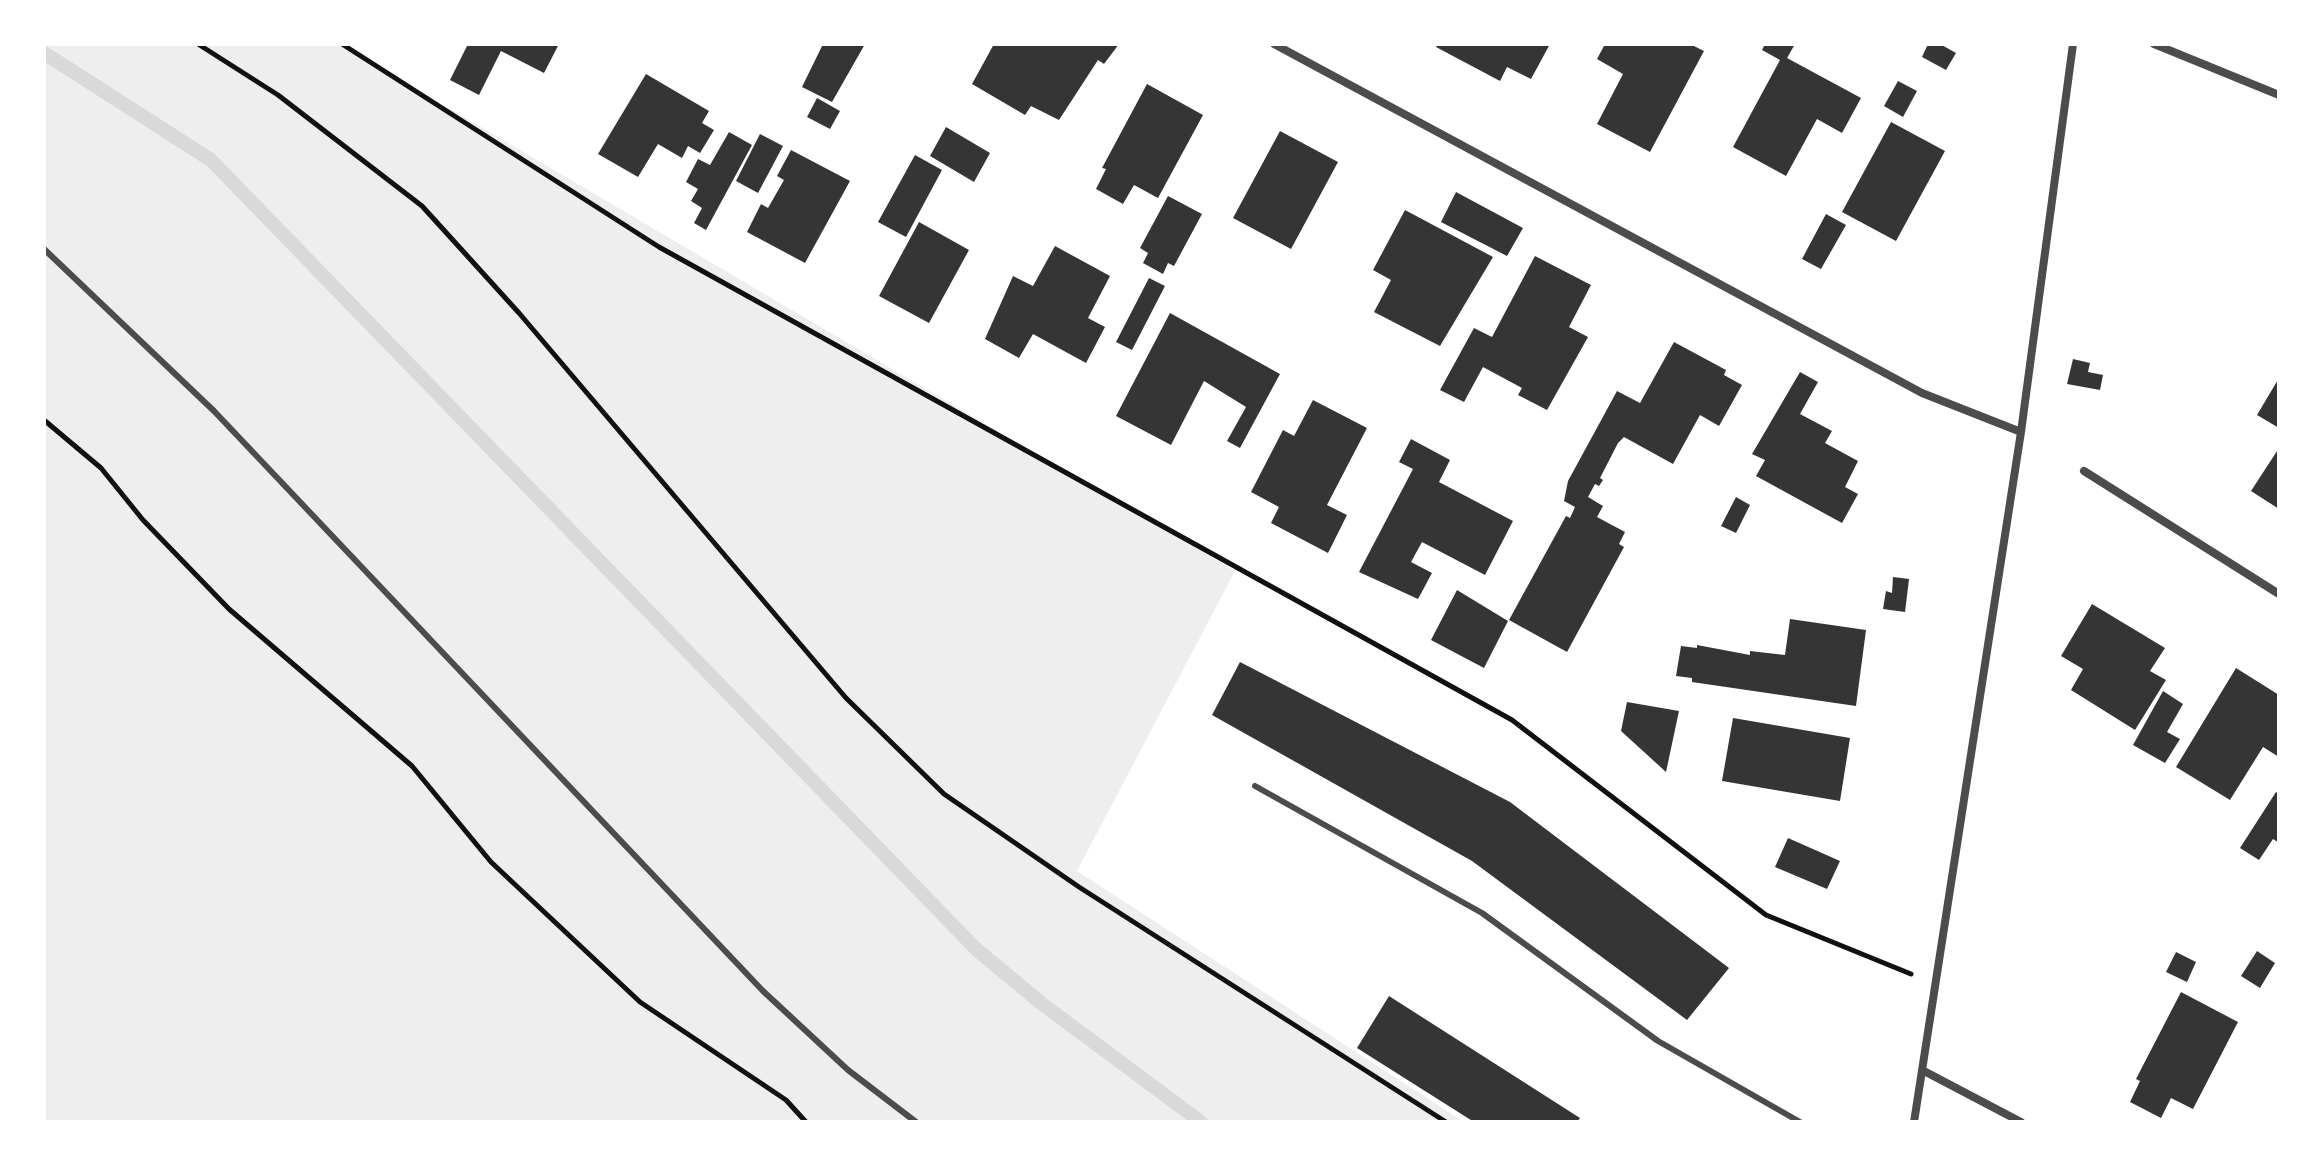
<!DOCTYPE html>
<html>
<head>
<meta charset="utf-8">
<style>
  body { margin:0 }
  #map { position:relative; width:2323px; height:1166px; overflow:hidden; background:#fff; font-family:"Roboto Serif",serif }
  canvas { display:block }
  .frame { position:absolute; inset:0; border:46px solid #fff; pointer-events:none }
</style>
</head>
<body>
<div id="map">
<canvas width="2323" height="1166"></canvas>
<div class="frame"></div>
</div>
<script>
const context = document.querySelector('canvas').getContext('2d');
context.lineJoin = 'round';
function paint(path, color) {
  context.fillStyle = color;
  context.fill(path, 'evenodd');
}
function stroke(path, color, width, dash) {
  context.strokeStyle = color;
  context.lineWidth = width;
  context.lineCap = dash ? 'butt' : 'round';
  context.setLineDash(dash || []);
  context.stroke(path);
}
paint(new Path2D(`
  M 44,44 L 340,44 L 1235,571 L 1077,871 L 1464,1122 L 44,1122 Z`), '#eee');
stroke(new Path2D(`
  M 44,53 L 211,160 L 976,949 L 1041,1003 L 1201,1122`), '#d9d9d9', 14);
paint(new Path2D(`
  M 468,44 L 559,44 L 544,73 L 501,51 L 479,95 L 450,80 Z
  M 823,44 L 865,44 L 832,102 L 802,87 Z
  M 994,44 L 1119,44 L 1104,64 L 1098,60 L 1059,120 L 1031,106 L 1025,115 L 972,84 Z
  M 1437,44 L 1550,44 L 1531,79 L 1507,67 L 1500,81 L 1436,47 Z
  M 1605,44 L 1690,44 L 1704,51 L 1650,152 L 1597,124 L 1623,74 L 1597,59 Z
  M 1765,44 L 1795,44 L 1787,58 L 1861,98 L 1842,133 L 1817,119 L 1786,176 L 1733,147 L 1780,60 L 1762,50 Z
  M 1928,44 L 1940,44 L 1956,53 L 1946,70 L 1922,57 Z
  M 646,74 L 709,111 L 702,123 L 714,130 L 700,153 L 688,146 L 682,158 L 658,144 L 638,177 L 598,154 Z
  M 1898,81 L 1917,91 L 1903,117 L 1884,106 Z
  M 1147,84 L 1203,115 L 1158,198 L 1134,185 L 1123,204 L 1096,189 L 1106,169 L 1102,168 Z
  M 817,98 L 840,111 L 830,129 L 807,117 Z
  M 1891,122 L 1945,151 L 1896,241 L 1842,212 Z
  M 946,127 L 990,153 L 974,182 L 930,156 Z
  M 1280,131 L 1338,162 L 1291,249 L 1233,218 Z
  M 729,132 L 752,145 L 706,230 L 694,223 L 702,208 L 691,201 L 698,189 L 686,182 L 698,159 L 710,165 Z
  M 760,134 L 783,146 L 758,193 L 736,181 Z
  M 791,150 L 850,181 L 805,263 L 747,232 L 761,204 L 768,208 L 784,180 L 777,176 Z
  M 915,155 L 942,170 L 906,237 L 878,222 Z
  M 1456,192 L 1523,228 L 1507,256 L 1441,222 Z
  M 1168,196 L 1202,214 L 1174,266 L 1168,263 L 1163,274 L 1143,263 L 1148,253 L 1140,248 Z
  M 1405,210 L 1493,257 L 1440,346 L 1374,312 L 1391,280 L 1373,270 Z
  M 1826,214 L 1846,225 L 1821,269 L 1802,259 Z
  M 919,222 L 969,250 L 929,323 L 879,296 Z
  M 1055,246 L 1110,276 L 1088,318 L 1105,327 L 1086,363 L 1033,334 L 1019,358 L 985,339 L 1013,276 L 1033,286 Z
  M 1535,256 L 1591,285 L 1569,327 L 1588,337 L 1547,410 L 1518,395 L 1522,388 L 1483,367 L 1464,402 L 1440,390 L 1474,328 L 1492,337 Z
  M 1149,278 L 1165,286 L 1132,350 L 1116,342 Z
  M 1170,313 L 1280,374 L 1240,448 L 1227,441 L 1246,407 L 1204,381 L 1171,445 L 1116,416 Z
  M 1674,342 L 1726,370 L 1724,375 L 1742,385 L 1719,426 L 1700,415 L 1673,464 L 1624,437 L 1618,443 L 1600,478 L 1603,480 L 1599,486 L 1595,484 L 1588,497 L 1603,506 L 1597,517 L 1625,532 L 1619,544 L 1624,547 L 1567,652 L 1509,620 L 1566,516 L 1570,518 L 1575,507 L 1564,501 L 1568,481 L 1617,391 L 1640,403 Z
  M 2073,359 L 2090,363 L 2088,372 L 2103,375 L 2100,390 L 2067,384 Z
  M 1800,372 L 1818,382 L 1800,414 L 1832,431 L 1825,443 L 1858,461 L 1845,487 L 1858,494 L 1842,523 L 1756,476 L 1765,460 L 1752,454 Z
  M 2279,378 L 2279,428 L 2257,415 Z
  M 1313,400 L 1367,428 L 1327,505 L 1347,515 L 1328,553 L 1271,523 L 1279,507 L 1251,492 L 1283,430 L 1294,436 Z
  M 1411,439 L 1450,460 L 1439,482 L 1513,521 L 1485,575 L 1422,542 L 1411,562 L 1432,573 L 1418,599 L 1359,572 L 1413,469 L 1399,462 Z
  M 2279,448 L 2279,509 L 2251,491 Z
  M 1736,497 L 1750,505 L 1736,533 L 1721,526 Z
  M 1893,577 L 1909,579 L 1905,612 L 1883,609 L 1886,591 L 1892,593 Z
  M 1457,590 L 1508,621 L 1484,668 L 1431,640 Z
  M 2092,604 L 2165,648 L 2150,671 L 2166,680 L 2135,730 L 2071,690 L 2083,669 L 2061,656 Z
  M 1790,619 L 1866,630 L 1856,706 L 1692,682 L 1692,678 L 1676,676 L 1681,646 L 1697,648 L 1697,645 L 1750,655 L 1750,651 L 1785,655 Z
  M 1240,662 L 1510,802 L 1729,968 L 1687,1020 L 1472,861 L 1212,715 Z
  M 2236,668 L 2279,695 L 2279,757 L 2263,747 L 2230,800 L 2176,767 Z
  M 2163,691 L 2183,704 L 2167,732 L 2180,739 L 2165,763 L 2133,745 Z
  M 1627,702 L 1679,711 L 1666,772 L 1621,731 Z
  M 1733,718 L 1850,738 L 1840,801 L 1722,781 Z
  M 2276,792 L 2279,794 L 2279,843 L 2273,839 L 2259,860 L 2240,848 Z
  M 1788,838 L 1840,861 L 1827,889 L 1775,867 Z
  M 2257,951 L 2275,963 L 2260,988 L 2241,976 Z
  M 2176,952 L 2196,962 L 2187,982 L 2166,972 Z
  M 2181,992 L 2238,1022 L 2193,1109 L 2171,1098 L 2161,1118 L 2130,1102 L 2140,1081 L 2136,1079 Z
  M 1389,996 L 1580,1118 L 1577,1122 L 1474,1122 L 1357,1048 Z`), '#353535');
stroke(new Path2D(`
  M 198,44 L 278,95 L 422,206 L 519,313 L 846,698 L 944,794 L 1079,887 L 1446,1122
  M 342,44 L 659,247 L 1512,720 L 1766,915 L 1911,974
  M 44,420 L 101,468 L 143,520 L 229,609 L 412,766 L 491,862 L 640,1002 L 786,1100 L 806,1122`), '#111', 5);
stroke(new Path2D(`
  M 44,249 L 214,411 L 763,991 L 848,1070 L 916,1122
  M 1255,786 L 1482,913 L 1658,1041 L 1800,1122`), '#4c4c4c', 6);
stroke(new Path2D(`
  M 1274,44 L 1922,393 L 2021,432
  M 2154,44 L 2279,95
  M 2084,471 L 2279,594
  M 1922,1070 L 2021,1122
  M 1914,1122 L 2021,432 L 2073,44`), '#4c4c4c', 8);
</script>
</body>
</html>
